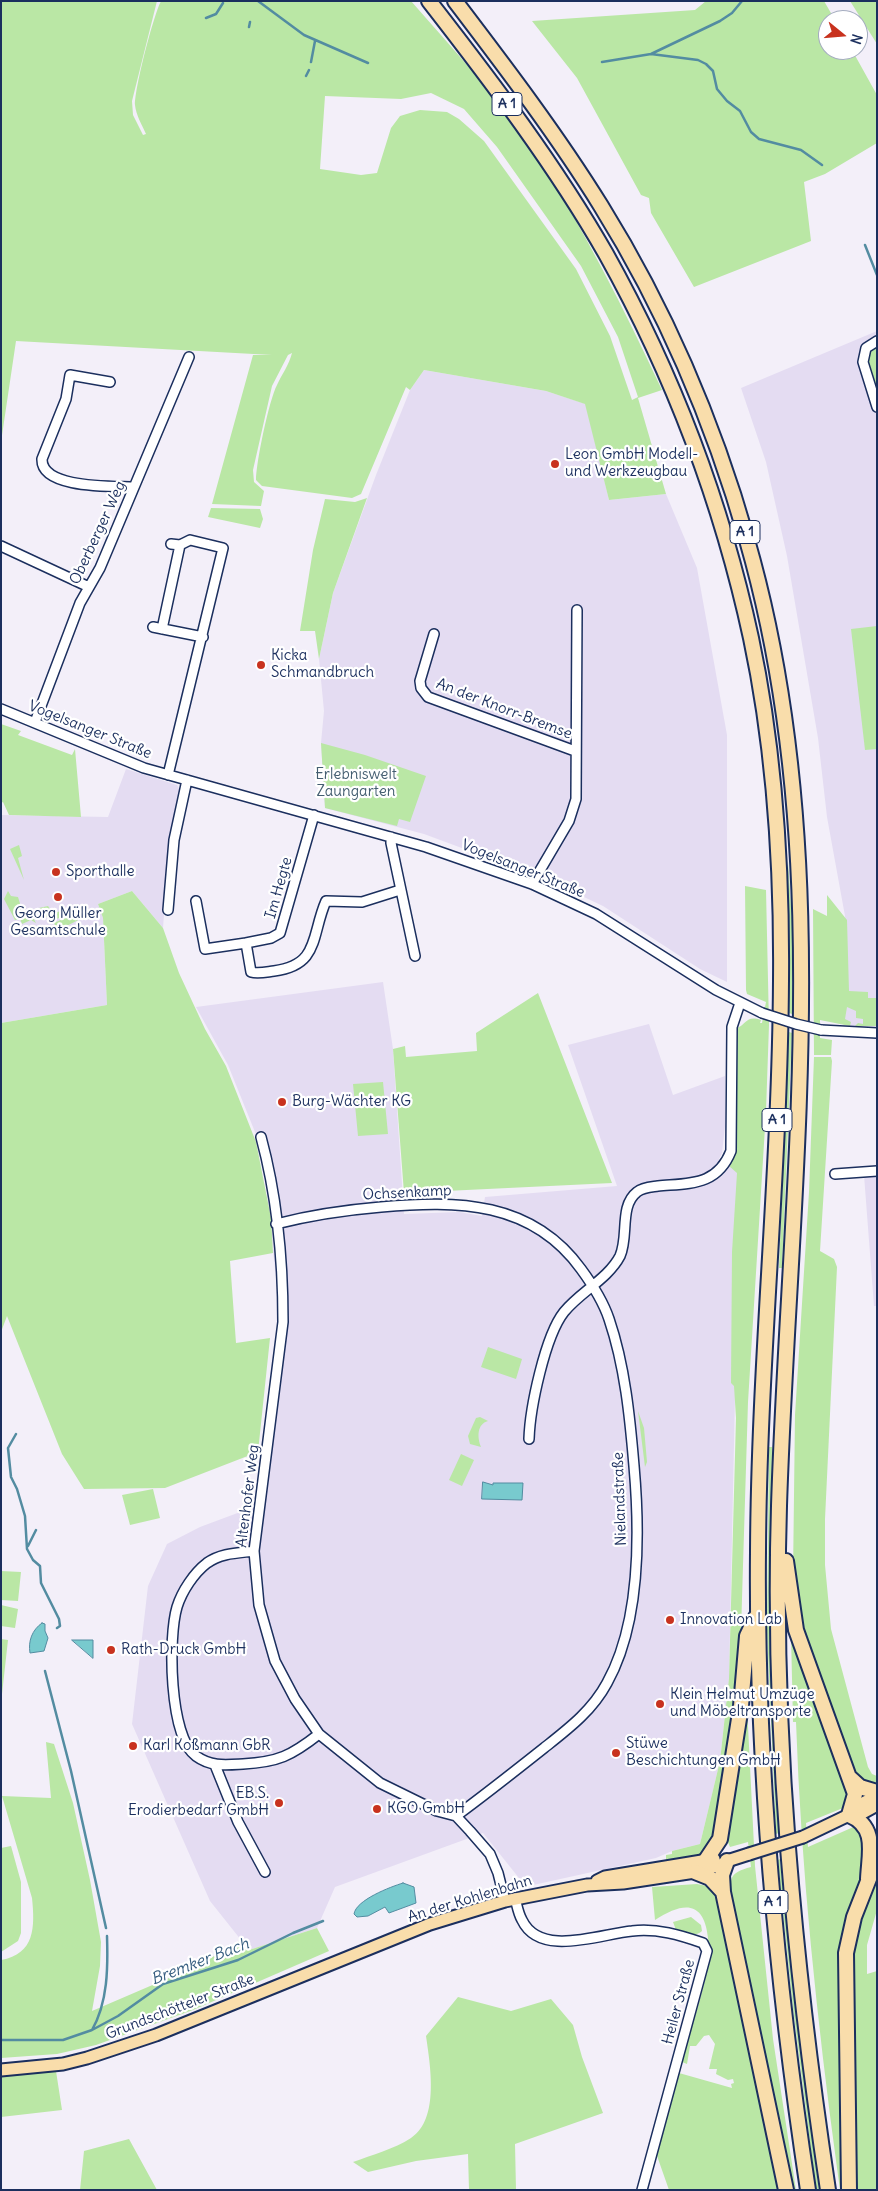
<!DOCTYPE html>
<html>
<head>
<meta charset="utf-8">
<style>
  body { margin:0 }
  #map { position:relative; width:878px; height:2191px; overflow:hidden; background:#f3eff9; font-family:Delius,sans-serif }
  canvas { display:block }
  .frame { position:absolute; inset:0; border:2px solid #1b2f5e; pointer-events:none }
  .north { position:absolute; left:818px; top:10px; width:50px; height:50px; box-sizing:border-box; background:#fff; border:1px solid #a4acbf; border-radius:50%; rotate:107deg; font-size:14px; font-weight:700; line-height:20px; text-align:center; color:#1b2f5e }
  .north::after { content:''; display:block; margin:auto; width:18px; height:22px; background:#c8321e; clip-path:polygon(50% 0,100% 100%,50% 72%,0 100%) }
</style>
</head>
<body>
<div id="map">
<canvas width="878" height="2191"></canvas>
<div class="frame"></div>
<div class="north">N</div>
</div>
<script>
const context = document.querySelector('canvas').getContext('2d');
context.lineJoin = 'round';
function paint(path, color) {
  context.fillStyle = color;
  context.fill(path, 'evenodd');
}
function stroke(path, color, width, dash) {
  context.strokeStyle = color;
  context.lineWidth = width;
  context.lineCap = dash ? 'butt' : 'round';
  context.setLineDash(dash || []);
  context.stroke(path);
}
function drawText(font, color, halo, rows, align = 'center') {
  context.font = font + ' Delius,sans-serif';
  context.lineWidth = 4.5;
  context.setLineDash([]);
  context.textBaseline = 'middle';
  context.strokeStyle = halo;
  context.fillStyle = color;
  for (const [text, x, y, turn = 0] of rows) {
    context.save();
    context.translate(x, y);
    context.rotate((+turn || 0) * Math.PI / 180);
    context.textAlign = isNaN(turn) ? turn : align;
    if (halo) context.strokeText(text, 0, 0);
    context.fillText(text, 0, 0);
    context.restore();
  }
}
paint(new Path2D(`
  M 877,331 L 877,1026 L 858,1027 L 843,1026 L 848,991 L 845,916 L 827,817 L 818,738 L 787,556 L 766,462 L 741,388 Z
  M 424,370 L 546,391 L 586,404 L 609,500 L 666,494 L 697,568 L 727,735 L 727,982 L 700,969 L 603,906 L 548,880 L 424,834 L 325,808 L 321,743 L 324,711 L 319,659 L 333,593 L 376,475 L 410,390 Z
  M 126,769 L 177,785 L 180,790 L 181,796 L 170,835 L 163,928 L 132,891 L 98,904 L 103,918 L 107,1005 L 1,1023 L 1,815 L 108,817 Z
  M 383,982 L 393,1049 L 404,1214 L 459,1212 L 482,1216 L 485,1197 L 617,1186 L 568,1045 L 649,1024 L 673,1095 L 725,1076 L 725,1126 L 722,1153 L 718,1161 L 740,1163 L 729,1678 L 720,1761 L 700,1844 L 672,1851 L 656,1858 L 533,1885 L 523,1883 L 483,1833 L 335,1887 L 317,1928 L 249,1950 L 210,1901 L 132,1724 L 148,1586 L 167,1544 L 200,1527 L 259,1505 L 280,1317 L 267,1192 L 259,1142 L 228,1065 L 196,1007 Z
  M 877,1174 L 877,1306 L 874,1306 L 864,1175 Z`), '#e4dcf2');
paint(new Path2D(`
  M 1,1 L 157,1 L 132,101 L 133,115 L 143,135 L 146,134 C 142,125 136,115 135,105 C 135,87 153,17 161,1 L 411,1 C 454,50 500,100 536,155 C 584,229 624,309 662,390 L 638,398 L 666,494 L 609,500 L 585,404 L 546,391 L 424,370 L 410,390 L 406,387 L 361,494 L 352,498 L 262,486 L 256,480 C 256,463 269,400 277,385 C 282,374 289,365 292,353 L 288,355 L 272,386 L 253,470 L 254,482 L 264,491 L 261,506 L 212,504 L 253,355 L 272,355 L 16,341 L 1,442 ZM 431,93 L 464,109 L 497,147 L 581,266 L 618,337 L 638,397 L 632,400 L 610,336 L 576,269 L 484,141 L 459,119 L 447,112 L 420,110 L 400,116 L 391,128 L 377,173 L 361,175 L 320,169 L 325,96 L 401,99 Z
  M 706,1 L 824,1 L 835,20 L 828,20 L 828,50 L 852,50 L 877,95 L 877,143 L 825,174 L 804,182 L 811,241 L 694,287 L 651,213 L 649,198 L 641,195 L 577,78 L 532,21 L 695,10 Z
  M 850,1 L 877,1 L 877,44 Z
  M 877,346 L 877,391 C 872,377 861,356 877,346 Z
  M 367,498 L 333,593 L 319,659 L 315,631 L 300,631 L 313,550 L 325,499 L 355,502 Z
  M 211,508 L 260,509 L 263,519 L 260,528 L 208,517 Z
  M 877,626 L 877,749 L 865,750 L 851,629 Z
  M 1,724 L 21,731 L 18,735 L 72,755 L 75,749 L 81,817 L 9,815 L 3,802 L 1,803 Z
  M 321,743 L 365,755 L 426,776 L 410,822 L 399,819 L 397,826 L 325,808 Z
  M 19,845 L 22,856 L 18,858 L 24,880 L 10,849 Z
  M 788,861 L 792,921 L 792,1014 L 789,1013 Z
  M 745,886 L 766,890 L 769,1025 L 766,1111 L 748,1402 L 740,1664 L 712,1839 L 703,1855 L 666,1861 L 666,1855 L 672,1854 L 672,1851 L 700,1844 L 720,1761 L 729,1678 L 736,1418 L 734,1386 L 731,1383 L 732,1252 L 737,1173 L 729,1166 L 735,1153 L 737,1137 L 737,1028 C 747,1024 746,1015 761,1020 L 760,1023 L 762,1023 L 766,1002 L 747,994 L 746,990 Z
  M 8,891 L 11,896 L 18,897 L 22,910 L 30,912 L 36,923 L 31,920 L 22,924 L 20,919 L 15,920 L 4,899 Z
  M 132,891 L 163,928 L 179,973 L 205,1029 L 226,1066 L 256,1142 L 271,1218 L 273,1253 L 230,1261 L 236,1343 L 270,1338 L 258,1452 L 165,1488 L 84,1489 L 62,1454 L 7,1316 L 1,1332 L 1,1023 L 107,1005 L 103,918 L 98,904 Z
  M 827,895 L 847,920 L 849,991 L 868,992 L 868,998 L 877,998 L 877,1026 L 855,1026 L 858,1023 L 863,1024 L 863,1019 L 856,1018 L 856,1011 L 847,1007 L 845,1019 L 851,1022 L 850,1026 L 820,1020 L 820,1038 L 832,1040 L 831,1055 L 814,1055 L 813,909 L 827,916 Z
  M 48,906 L 53,913 L 78,907 C 68,918 46,926 39,908 Z
  M 85,909 L 86,916 L 57,931 L 54,923 Z
  M 538,993 L 612,1183 L 404,1193 L 393,1049 L 405,1046 L 406,1057 L 477,1051 L 476,1033 Z
  M 789,1032 L 792,1033 L 782,1268 L 779,1268 Z
  M 814,1057 L 831,1057 L 832,1061 L 820,1251 L 834,1259 L 837,1267 L 825,1519 L 825,1565 L 831,1629 L 868,1767 L 872,1774 L 877,1776 L 877,1787 L 857,1779 L 805,1645 L 793,1575 L 795,1415 L 809,1192 Z
  M 383,1082 L 388,1134 L 358,1136 L 353,1084 Z
  M 488,1347 L 522,1359 L 516,1379 L 481,1367 Z
  M 638,1411 L 644,1428 L 647,1462 L 645,1467 Z
  M 480,1417 L 488,1421 C 477,1424 477,1437 481,1447 L 470,1444 L 468,1436 L 476,1418 Z
  M 769,1447 L 772,1447 L 770,1643 L 779,1833 L 776,1834 L 767,1631 Z
  M 461,1454 L 474,1460 L 462,1486 L 449,1480 Z
  M 153,1489 L 160,1518 L 130,1525 L 122,1495 Z
  M 1,1571 L 21,1572 L 18,1601 L 1,1600 Z
  M 1,1605 L 18,1609 L 15,1628 L 1,1626 Z
  M 791,1635 L 850,1794 L 843,1808 L 806,1823 L 808,1847 L 858,1825 L 864,1834 L 862,1880 L 843,1935 L 838,1973 L 842,2190 L 840,2190 L 837,2168 C 817,2020 801,1870 796,1722 L 793,1722 Z
  M 1,1639 L 8,1640 L 2,1694 L 1,1694 Z
  M 747,1706 L 755,1866 L 773,2039 L 796,2190 L 791,2190 L 731,1899 C 730,1877 729,1873 751,1867 L 748,1842 L 730,1847 L 727,1840 Z
  M 46,1742 L 54,1744 L 73,1803 L 90,1880 L 101,1942 L 100,1966 L 92,2011 L 199,1965 L 241,1940 L 249,1950 L 317,1928 L 329,1951 L 193,2010 L 96,2045 L 57,2054 L 1,2058 L 1,1960 C 35,1954 35,1927 32,1898 L 2,1796 L 51,1798 Z
  M 11,1846 L 21,1882 L 21,1933 L 18,1941 L 1,1952 L 1,1848 Z
  M 780,1859 L 795,2008 L 819,2190 L 816,2190 L 793,2008 L 779,1872 L 778,1860 Z
  M 877,1866 L 877,1910 L 867,1945 L 867,1974 L 877,1971 L 877,2190 L 854,2190 L 853,1943 Z
  M 709,1883 L 718,1892 L 781,2190 L 669,2190 L 656,2153 L 679,2073 L 732,2088 L 731,2084 L 734,2083 L 733,2079 L 728,2080 L 716,2074 L 717,2069 L 709,2069 L 715,2044 L 709,2035 L 704,2036 L 696,2046 L 690,2046 L 687,2064 L 682,2062 C 691,2026 705,1990 710,1953 C 711,1947 708,1944 708,1938 C 704,1900 683,1902 655,1920 L 652,1887 L 697,1884 L 707,1886 Z
  M 691,1917 L 701,1925 L 702,1931 C 694,1938 685,1933 676,1930 L 673,1922 Z
  M 458,1997 L 511,2011 L 551,1999 L 573,2025 L 582,2057 L 603,2113 L 515,2144 L 516,2190 L 469,2190 L 468,2154 L 416,2161 L 368,2172 L 353,2162 C 372,2155 394,2149 411,2138 C 440,2119 430,2064 426,2036 Z
  M 56,2071 L 62,2110 L 1,2117 L 1,2074 Z
  M 129,2139 L 157,2190 L 80,2190 L 84,2151 Z`), '#bae7a5');
const water = new Path2D(`
  M 483,1482 L 493,1485 L 493,1483 L 523,1483 L 522,1500 L 482,1499 Z
  M 42,1623 L 45,1624 L 45,1631 L 48,1638 L 44,1651 L 30,1653 C 28,1641 32,1630 42,1623 Z
  M 72,1640 L 93,1640 L 93,1658 Z
  M 403,1883 L 414,1887 L 416,1903 L 389,1913 L 385,1907 L 368,1916 L 357,1917 L 354,1914 C 356,1900 390,1887 403,1883 Z`);
paint(water, '#78cace');
stroke(water, '#538ca1', 1);
stroke(new Path2D(`
  M 258,1 L 304,35 L 368,63
  M 206,18 L 216,14 L 223,3
  M 249,27 L 250,22
  M 651,54 L 698,60 L 706,64 L 713,71 L 717,89 L 727,101 L 740,111 L 751,132 L 759,139 L 801,150 L 822,165
  M 311,62 L 315,41
  M 602,62 L 651,54 L 720,21 L 732,13 L 742,1
  M 306,76 L 309,70
  M 865,245 L 877,275
  M 16,1434 L 8,1448 L 11,1477 L 17,1489 L 25,1516 L 27,1549 L 33,1560 L 40,1566 L 41,1583 L 59,1619 L 60,1626 L 57,1628
  M 28,1546 L 36,1530
  M 45,1671 L 71,1771 L 106,1928
  M 92,2030 C 108,2002 108,1967 107,1936
  M 1,2040 L 63,2040 L 92,2030 L 118,2016 L 163,1984 L 238,1960 L 293,1933 L 323,1921`), '#538ca1', 2.5);
const minor = new Path2D(`
  M 877,341 L 866,348 L 863,362 L 877,407
  M 110,382 L 70,375 L 66,399 L 42,459 C 41,489 113,486 134,487
  M 1,546 L 89,587
  M 153,627 L 203,637
  M 162,629 L 180,545
  M 434,634 L 420,681 L 421,688 L 428,697 L 575,751
  M 1,709 L 144,768 L 426,847 L 532,884 L 596,914 L 716,990 L 762,1013
  M 35,722 L 80,603 L 100,568 L 189,357
  M 168,775 L 223,548 L 190,540 L 180,545 L 171,544
  M 314,815 L 280,933 L 271,938 L 246,943 L 251,972 C 258,974 266,972 274,971 C 320,965 311,935 326,901 L 362,902 L 400,890
  M 391,837 L 391,843 L 415,956
  M 532,884 L 569,821 L 576,799 L 577,610
  M 196,901 L 205,949 L 246,943
  M 168,910 L 174,840 L 187,780
  M 821,1030 L 877,1033
  M 261,1137 C 277,1196 283,1261 283,1322 L 254,1551 L 259,1605 L 275,1661 L 295,1699 L 319,1734 L 380,1783 L 437,1811 L 456,1816 L 470,1831 L 490,1854 L 498,1873 L 505,1901
  M 835,1174 L 877,1171
  M 276,1224 C 311,1215 345,1210 381,1207 C 457,1200 532,1201 581,1269 C 592,1284 603,1301 609,1319 C 625,1366 630,1418 634,1466 C 640,1534 641,1622 607,1683 C 592,1711 568,1729 544,1748 C 515,1771 486,1794 456,1816
  M 529,1439 C 530,1408 545,1336 564,1312 C 580,1292 608,1279 620,1256 C 629,1236 619,1206 637,1192 C 643,1187 651,1187 658,1186 C 690,1183 717,1186 731,1151 L 732,1027 L 740,1003
  M 254,1551 C 238,1553 221,1553 207,1563 C 194,1573 182,1591 177,1607 C 168,1637 169,1737 196,1756 C 211,1767 226,1765 243,1764 C 278,1762 291,1756 319,1734
  M 215,1765 L 238,1822 L 265,1872
  M 515,1898 C 517,1905 518,1913 522,1920 C 540,1958 600,1934 632,1931 C 657,1928 680,1935 703,1943 L 707,1951 L 642,2190`);
const major = new Path2D(`
  M 849,1815 L 859,1815 L 877,1805
  M 803,1837 L 849,1815 L 857,1806 L 877,1796
  M 597,1881 L 605,1877 L 714,1859
  M 1,2070 L 63,2064 L 87,2058 L 156,2035 L 430,1924 L 505,1901 L 587,1885 L 623,1883 L 695,1872 L 721,1865 L 727,1861 L 749,1854`);
const highway = new Path2D(`
  M 429,1 C 492,82 555,165 606,254 C 673,374 722,504 751,638 C 774,746 782,869 781,980 C 780,1171 759,1361 758,1551 C 756,1765 776,1979 808,2190
  M 455,1 C 506,68 557,135 601,206 C 665,309 714,424 747,540 C 838,855 789,1185 779,1506 C 772,1735 794,1964 828,2190
  M 786,1561 L 796,1630 L 855,1794 L 849,1815 C 878,1827 869,1854 868,1879
  M 849,1777 L 860,1787 L 877,1792
  M 706,1860 L 720,1839 L 741,1706 L 747,1636 L 756,1617
  M 727,1861 L 722,1875 L 723,1892 L 786,2190
  M 695,1872 L 710,1878 L 723,1892
  M 849,2190 L 846,1953 L 854,1917 L 872,1871`);
stroke(minor, '#1b2f5e', 12);
stroke(major, '#1b2f5e', 15);
stroke(highway, '#1b2f5e', 18);
stroke(minor, '#fff', 9);
stroke(major, '#f9ddab', 11);
stroke(highway, '#f9ddab', 14);
const minorBridge = new Path2D(`
  M 762,1013 L 796,1024 L 821,1030`);
const majorBridge = new Path2D(`
  M 749,1854 L 803,1837`);
stroke(minorBridge, '#1b2f5e', 12, []);
stroke(majorBridge, '#1b2f5e', 15, []);
stroke(minorBridge, '#fff', 9);
stroke(majorBridge, '#f9ddab', 11);
for (const [x, y, r, color] of [
  [555,464,5,"#c8321e"],
  [261,665,5,"#c8321e"],
  [56,872,5,"#c8321e"],
  [58,897,5,"#c8321e"],
  [282,1102,5,"#c8321e"],
  [670,1620,5,"#c8321e"],
  [111,1650,5,"#c8321e"],
  [660,1704,5,"#c8321e"],
  [133,1746,5,"#c8321e"],
  [616,1753,5,"#c8321e"],
  [279,1803,5,"#c8321e"],
  [377,1809,5,"#c8321e"]
]) {
  const dot = new Path2D();
  dot.arc(x, y, r, 0, 2 * Math.PI);
  context.fillStyle = color;
  context.fill(dot);
  stroke(dot, '#fff', 2);
}
for (const [x, y, w] of [
  [507,104,30],
  [745,532,30],
  [777,1120,30],
  [773,1902,30]
]) {
  const box = new Path2D();
  box.roundRect(x - w / 2, y - 11.5, w, 23, 4);
  context.fillStyle = '#fff';
  context.fill(box);
  stroke(box, '#1b2f5e', 1);
}
drawText('bold 14px', '#1b2f5e', null, [
  ["A 1",507,104],
  ["A 1",745,532],
  ["A 1",777,1120],
  ["A 1",773,1902]
]);
drawText('15px', '#1b2f5e', '#fff', [
  ["Leon GmbH Modell-",565,455],
  ["und Werkzeugbau",565,472],
  ["Kicka",271,656],
  ["Schmandbruch",271,673],
  ["Sporthalle",66,872],
  ["Georg Müller",58,914,"center"],
  ["Gesamtschule",58,931,"center"],
  ["Burg-Wächter KG",292,1102],
  ["Innovation Lab",680,1620],
  ["Rath-Druck GmbH",121,1650],
  ["Klein Helmut Umzüge",670,1695],
  ["und Möbeltransporte",670,1712],
  ["Stüwe",626,1744],
  ["Beschichtungen GmbH",626,1761],
  ["Karl Koßmann GbR",143,1746],
  ["EB.S.",269,1794,"right"],
  ["Erodierbedarf GmbH",269,1811,"right"],
  ["KGO GmbH",387,1809]
], 'left');
drawText('15px', '#1b2f5e', '#fff', [
  ["Oberberger Weg",98,533,-65],
  ["An der Knorr-Bremse",504,709,21],
  ["Vogelsanger Straße",90,730,22],
  ["Vogelsanger Straße",523,869,22],
  ["Im Hegte",279,888,-74],
  ["Ochsenkamp",407,1193,-3],
  ["Altenhofer Weg",248,1496,-83],
  ["Nielandstraße",620,1499,-92],
  ["An der Kohlenbahn",470,1899,-17],
  ["Heiler Straße",679,2002,-75],
  ["Grundschötteler Straße",180,2007,-21]
]);
drawText('15px', '#435d70', '#fff', [
  ["Erlebniswelt",356,775],
  ["Zaungarten",356,792]
]);
drawText('italic 16px', '#375e80', '#fff', [
  ["Bremker Bach",200,1962,-21]
]);
</script>
</body>
</html>
